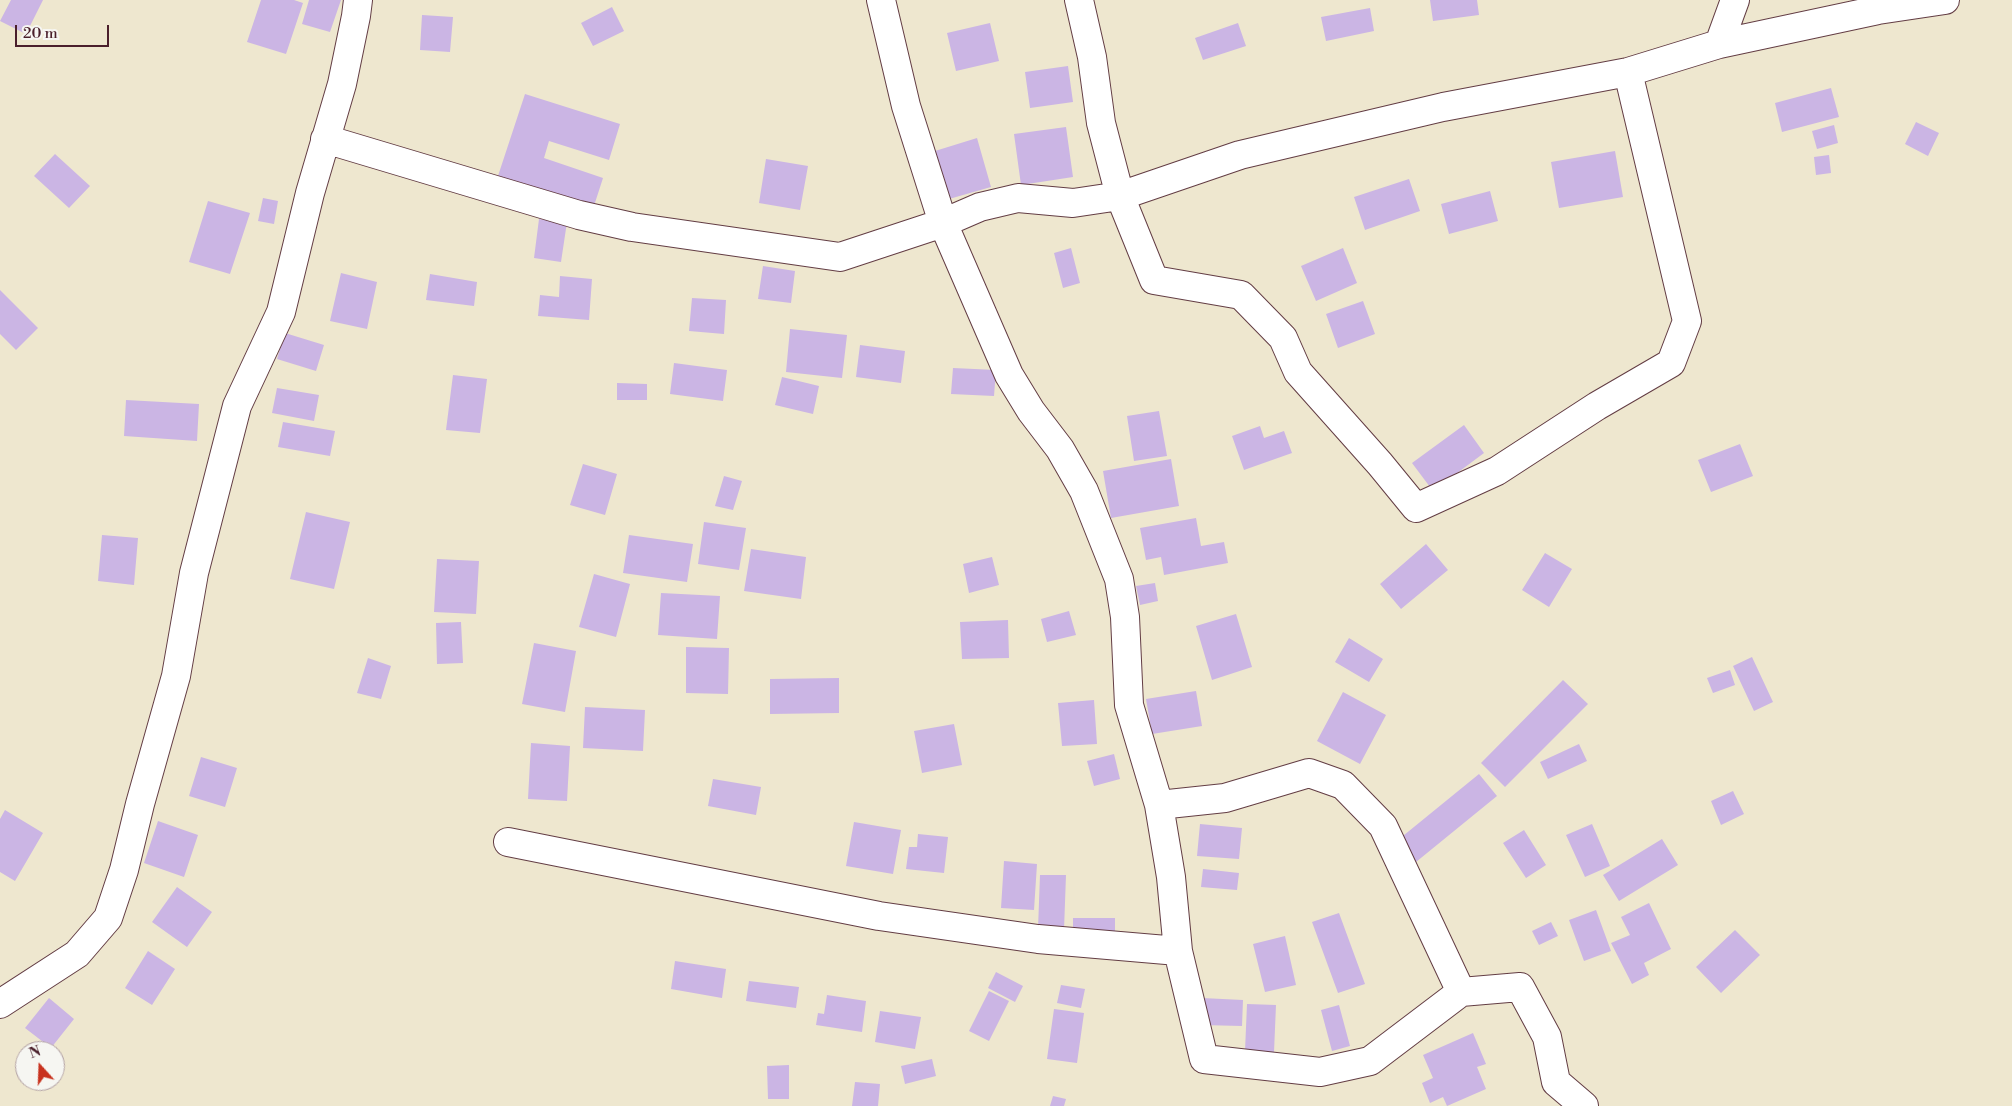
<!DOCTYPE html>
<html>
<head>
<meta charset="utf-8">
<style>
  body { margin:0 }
  #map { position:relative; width:2012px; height:1106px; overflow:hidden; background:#eee7cf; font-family:"Libre Bodoni",serif }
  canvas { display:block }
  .north { position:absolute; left:15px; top:1041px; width:50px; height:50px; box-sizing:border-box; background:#f6f6f2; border:1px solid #b1a0a2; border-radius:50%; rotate:340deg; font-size:14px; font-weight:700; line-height:20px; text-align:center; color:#4a1f2b }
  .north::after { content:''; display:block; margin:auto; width:18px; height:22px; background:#c8321e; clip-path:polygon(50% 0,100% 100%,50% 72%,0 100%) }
  .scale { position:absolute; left:15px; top:25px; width:94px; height:22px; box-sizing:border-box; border:2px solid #4a1f2b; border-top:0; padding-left:6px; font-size:15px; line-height:18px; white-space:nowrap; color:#4a1f2b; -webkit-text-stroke:4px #f6f6f2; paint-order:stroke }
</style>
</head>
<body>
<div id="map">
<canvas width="2012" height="1106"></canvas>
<div class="north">N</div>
<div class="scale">20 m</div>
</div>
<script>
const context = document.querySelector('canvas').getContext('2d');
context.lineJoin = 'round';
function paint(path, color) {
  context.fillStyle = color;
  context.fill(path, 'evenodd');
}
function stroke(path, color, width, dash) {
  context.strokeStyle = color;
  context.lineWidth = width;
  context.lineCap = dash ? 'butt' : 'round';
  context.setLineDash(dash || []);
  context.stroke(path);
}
paint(new Path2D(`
  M 11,0 L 43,0 L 26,34 L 0,21 Z
  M 261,0 L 294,0 L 303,3 L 286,54 L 247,42 Z
  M 309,0 L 341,0 L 330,32 L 302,24 Z
  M 1430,0 L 1477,0 L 1479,15 L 1433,21 Z
  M 612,7 L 624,31 L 593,46 L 581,23 Z
  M 1370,8 L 1374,31 L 1326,41 L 1321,17 Z
  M 422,15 L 453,17 L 450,52 L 420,50 Z
  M 990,23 L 999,61 L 956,71 L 947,33 Z
  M 1238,23 L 1246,46 L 1203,60 L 1195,38 Z
  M 1068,66 L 1073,102 L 1030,108 L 1025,72 Z
  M 1831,88 L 1839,117 L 1782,132 L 1775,103 Z
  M 525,94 L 620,124 L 609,160 L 549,141 L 544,158 L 603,178 L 592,212 L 496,182 Z
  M 1916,122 L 1939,133 L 1928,156 L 1905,144 Z
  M 1834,125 L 1838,143 L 1817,149 L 1812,131 Z
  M 1066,127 L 1073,177 L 1021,185 L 1014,134 Z
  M 977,138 L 991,187 L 949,199 L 935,151 Z
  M 1615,151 L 1623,197 L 1559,208 L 1551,162 Z
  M 55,154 L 90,186 L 69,208 L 34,176 Z
  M 1829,155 L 1831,173 L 1816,175 L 1814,157 Z
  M 766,159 L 808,166 L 800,210 L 759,203 Z
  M 1409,179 L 1420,211 L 1365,230 L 1354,197 Z
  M 1490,191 L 1498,221 L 1449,234 L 1441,204 Z
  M 263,198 L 278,201 L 274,224 L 258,221 Z
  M 208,201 L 250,213 L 230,274 L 189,262 Z
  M 539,219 L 567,222 L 561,262 L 534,258 Z
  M 1071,248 L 1080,283 L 1063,288 L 1054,253 Z
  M 1343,248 L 1357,283 L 1316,301 L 1301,266 Z
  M 763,266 L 795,271 L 791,303 L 758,299 Z
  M 341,273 L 377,282 L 367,329 L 330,321 Z
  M 430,274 L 477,282 L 474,306 L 426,300 Z
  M 560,276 L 592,279 L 589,320 L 538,316 L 540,295 L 559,297 Z
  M 0,290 L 38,328 L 16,350 L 0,334 Z
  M 692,298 L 726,300 L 724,334 L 689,331 Z
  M 1363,301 L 1375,334 L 1338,348 L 1326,314 Z
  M 790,329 L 847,335 L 842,378 L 786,372 Z
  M 285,333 L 324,345 L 316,371 L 277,359 Z
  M 860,345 L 905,351 L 901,383 L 856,377 Z
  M 674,363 L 727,370 L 723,401 L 670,394 Z
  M 953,368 L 996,370 L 994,396 L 951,394 Z
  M 453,375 L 487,379 L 480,433 L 446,430 Z
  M 782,377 L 819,386 L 813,414 L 775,405 Z
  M 617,383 L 647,384 L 647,400 L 617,400 Z
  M 277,388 L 319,395 L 314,421 L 272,413 Z
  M 126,400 L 199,404 L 197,441 L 124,436 Z
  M 1159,411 L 1167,456 L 1134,461 L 1127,416 Z
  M 283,422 L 335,431 L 330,456 L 278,447 Z
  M 1464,425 L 1484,453 L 1433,491 L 1412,463 Z
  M 1260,426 L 1264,438 L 1284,431 L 1292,453 L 1244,470 L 1232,436 Z
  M 1740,444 L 1753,476 L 1711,492 L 1698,460 Z
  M 1171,459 L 1179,506 L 1111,518 L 1103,471 Z
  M 583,464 L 617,474 L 605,515 L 570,505 Z
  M 724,476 L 742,481 L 733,510 L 715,506 Z
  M 306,512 L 350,522 L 334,589 L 290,579 Z
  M 1196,518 L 1201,546 L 1224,542 L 1228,563 L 1164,575 L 1161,557 L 1146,560 L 1140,528 Z
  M 704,522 L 746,528 L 739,570 L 698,564 Z
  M 102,535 L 138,538 L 134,585 L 98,581 Z
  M 629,535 L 693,544 L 687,582 L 623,573 Z
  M 1426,544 L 1448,570 L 1401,609 L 1380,584 Z
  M 751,549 L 806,557 L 801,599 L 744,591 Z
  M 1545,553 L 1572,569 L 1549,607 L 1522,590 Z
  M 992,557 L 999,585 L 969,593 L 963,564 Z
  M 437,559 L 479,561 L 476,614 L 434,612 Z
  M 594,574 L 630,584 L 616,637 L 579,627 Z
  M 1155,583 L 1158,601 L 1140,605 L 1136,586 Z
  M 661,593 L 720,596 L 717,639 L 658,635 Z
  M 1069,611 L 1076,635 L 1047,642 L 1041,619 Z
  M 1236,614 L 1252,667 L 1212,680 L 1196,626 Z
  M 1008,620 L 1009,658 L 962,659 L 960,622 Z
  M 461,622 L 463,663 L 437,664 L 436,623 Z
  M 1349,638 L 1383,659 L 1369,682 L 1335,662 Z
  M 534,643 L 576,651 L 565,712 L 522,704 Z
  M 686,647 L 729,648 L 728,694 L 686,693 Z
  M 1752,657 L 1773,702 L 1754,711 L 1733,666 Z
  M 368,658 L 391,666 L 381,699 L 357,693 Z
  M 1730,670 L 1735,685 L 1713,693 L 1707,678 Z
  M 839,678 L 839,713 L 770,714 L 770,679 Z
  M 1563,680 L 1588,704 L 1505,787 L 1481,763 Z
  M 1196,691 L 1202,726 L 1152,734 L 1146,699 Z
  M 1343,692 L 1386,715 L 1360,764 L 1317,741 Z
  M 1094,700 L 1097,744 L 1062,746 L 1058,703 Z
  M 585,707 L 645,710 L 643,751 L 583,748 Z
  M 954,724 L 962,765 L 922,773 L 914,731 Z
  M 531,743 L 570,746 L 567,801 L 528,799 Z
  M 1579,744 L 1587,761 L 1548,779 L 1540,762 Z
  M 1114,754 L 1120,779 L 1094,786 L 1087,761 Z
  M 201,757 L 237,768 L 225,807 L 189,796 Z
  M 1479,774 L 1497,796 L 1416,862 L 1398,840 Z
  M 713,779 L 761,787 L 756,815 L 708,806 Z
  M 1733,791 L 1744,814 L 1721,825 L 1711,801 Z
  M 5,810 L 43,833 L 15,881 L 0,872 L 0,819 Z
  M 158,821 L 198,835 L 184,877 L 144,863 Z
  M 854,822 L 901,830 L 893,874 L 846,866 Z
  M 1200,824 L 1242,828 L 1239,859 L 1197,856 Z
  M 1592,824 L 1610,866 L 1585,877 L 1566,835 Z
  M 1524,830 L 1546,865 L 1526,878 L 1503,843 Z
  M 918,834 L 948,837 L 944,873 L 906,869 L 909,847 L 917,847 Z
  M 1662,839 L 1678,865 L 1619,901 L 1603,875 Z
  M 1004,861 L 1037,864 L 1034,910 L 1001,908 Z
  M 1203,869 L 1239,873 L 1237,890 L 1201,887 Z
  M 1040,875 L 1066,875 L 1064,930 L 1038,929 Z
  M 177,887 L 212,912 L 187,947 L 152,922 Z
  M 1649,903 L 1671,949 L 1644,963 L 1649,975 L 1632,984 L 1611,943 L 1630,935 L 1621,917 Z
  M 1596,910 L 1611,951 L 1584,961 L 1569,920 Z
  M 1339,913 L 1365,984 L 1338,993 L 1312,922 Z
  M 1073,918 L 1115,918 L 1115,938 L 1073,939 Z
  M 1551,922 L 1558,936 L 1539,945 L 1532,931 Z
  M 1735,930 L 1760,955 L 1721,993 L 1696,967 Z
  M 1285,936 L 1296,985 L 1265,992 L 1253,944 Z
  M 148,951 L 175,969 L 152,1005 L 125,988 Z
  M 675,961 L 726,969 L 722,998 L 671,989 Z
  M 996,972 L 1023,986 L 1015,1002 L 988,988 Z
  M 749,981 L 799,987 L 796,1008 L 746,1001 Z
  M 1061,985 L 1085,989 L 1081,1008 L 1057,1003 Z
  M 989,991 L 1009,1001 L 989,1041 L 969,1031 Z
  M 827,995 L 866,1001 L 862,1032 L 816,1025 L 818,1013 L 824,1014 Z
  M 49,998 L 74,1019 L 51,1048 L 25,1028 Z
  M 1202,998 L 1243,1000 L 1242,1026 L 1201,1025 Z
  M 1247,1004 L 1276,1005 L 1274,1052 L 1245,1051 Z
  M 1339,1005 L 1350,1046 L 1332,1051 L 1321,1010 Z
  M 1054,1009 L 1084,1013 L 1077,1063 L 1047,1059 Z
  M 880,1011 L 921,1017 L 915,1049 L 875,1042 Z
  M 1473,1033 L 1486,1064 L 1477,1067 L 1486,1089 L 1447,1106 L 1443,1097 L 1430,1103 L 1422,1083 L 1433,1078 L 1423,1055 Z
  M 932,1059 L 936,1076 L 905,1084 L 901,1066 Z
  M 789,1065 L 789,1099 L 768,1099 L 767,1066 Z
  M 855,1082 L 880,1084 L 878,1106 L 852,1106 Z
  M 1053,1096 L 1066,1099 L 1064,1106 L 1050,1106 Z`), '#cbb5e4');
const street = new Path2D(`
  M 881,0 L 906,106 L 943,223 L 1009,375 L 1031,411 L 1060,449 L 1084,491 L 1119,579 L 1125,617 L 1129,705 L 1159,805 L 1171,877 L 1178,951
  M 1079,0 L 1092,57 L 1101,123 L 1120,196 L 1154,280 L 1241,295 L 1283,338 L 1298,372 L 1380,464 L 1416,508 L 1497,471 L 1597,406 L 1671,363 L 1687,321 L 1628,72
  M 1719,44 L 1735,0
  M 325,139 L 579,215 L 632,227 L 840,257 L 943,223 L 980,207 L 1018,198 L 1073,203 L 1120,196 L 1240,155 L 1443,107 L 1628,72 L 1719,44 L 1878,10 L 1945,0
  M 1159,805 L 1225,798 L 1309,773 L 1343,785 L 1383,826 L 1461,992
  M 508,842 L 879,916 L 1038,939 L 1178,951 L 1204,1059 L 1320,1072 L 1370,1061 L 1461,992 L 1520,987 L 1547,1037 L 1556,1082 L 1584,1106
  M 0,1004 L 77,954 L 108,918 L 124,870 L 140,804 L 176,676 L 194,573 L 237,406 L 281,312 L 310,193 L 342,84 L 356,16 L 358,0`);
stroke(street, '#633d44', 30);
stroke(street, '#fff', 28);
</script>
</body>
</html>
